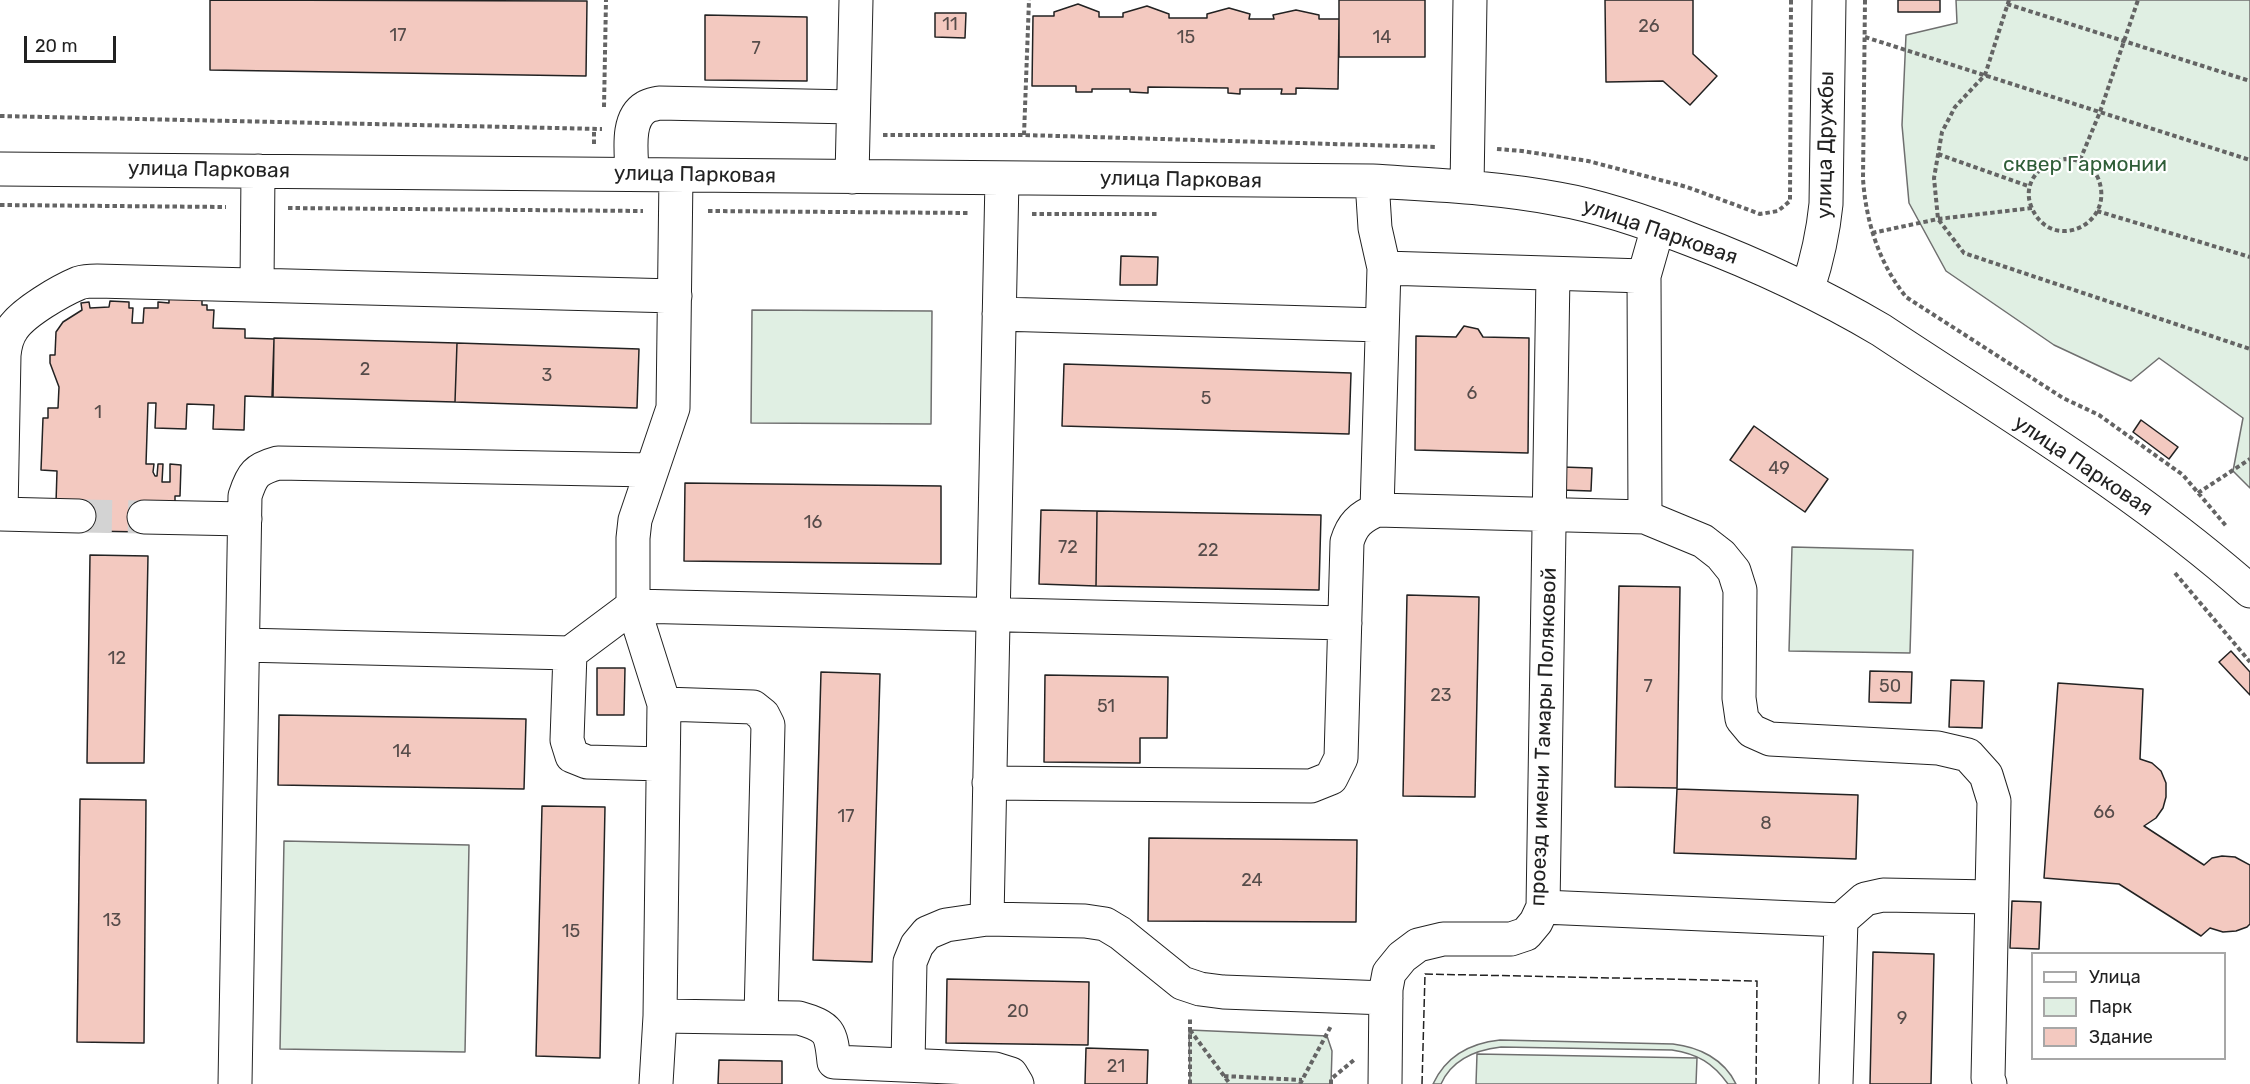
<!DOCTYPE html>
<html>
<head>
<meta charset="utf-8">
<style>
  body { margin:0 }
  #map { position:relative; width:2250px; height:1084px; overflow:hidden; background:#fff; font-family:Rubik,sans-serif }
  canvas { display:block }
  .legend { position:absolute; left:2031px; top:952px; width:195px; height:108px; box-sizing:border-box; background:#fff; border:2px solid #a7a7a7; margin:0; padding:8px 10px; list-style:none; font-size:18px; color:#222 }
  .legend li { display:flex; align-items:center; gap:12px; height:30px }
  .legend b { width:30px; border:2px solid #a7a7a7 }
  .scale { position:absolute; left:24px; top:36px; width:92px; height:27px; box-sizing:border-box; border:3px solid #222; border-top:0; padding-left:8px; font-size:18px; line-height:21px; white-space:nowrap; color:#222; -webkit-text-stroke:4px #fff; paint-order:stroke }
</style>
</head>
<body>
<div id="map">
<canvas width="2250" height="1084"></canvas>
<ul class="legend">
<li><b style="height:8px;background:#fff"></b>Улица</li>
<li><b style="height:16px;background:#e0efe3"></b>Парк</li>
<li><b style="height:16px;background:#f3c9c0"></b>Здание</li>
</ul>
<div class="scale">20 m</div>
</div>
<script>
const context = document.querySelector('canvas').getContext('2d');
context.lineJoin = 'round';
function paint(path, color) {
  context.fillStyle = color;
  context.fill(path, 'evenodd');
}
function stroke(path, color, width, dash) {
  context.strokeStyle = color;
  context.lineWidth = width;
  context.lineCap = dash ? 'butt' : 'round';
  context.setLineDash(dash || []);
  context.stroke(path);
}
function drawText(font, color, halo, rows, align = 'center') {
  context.font = font + ' Rubik,sans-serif';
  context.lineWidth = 4.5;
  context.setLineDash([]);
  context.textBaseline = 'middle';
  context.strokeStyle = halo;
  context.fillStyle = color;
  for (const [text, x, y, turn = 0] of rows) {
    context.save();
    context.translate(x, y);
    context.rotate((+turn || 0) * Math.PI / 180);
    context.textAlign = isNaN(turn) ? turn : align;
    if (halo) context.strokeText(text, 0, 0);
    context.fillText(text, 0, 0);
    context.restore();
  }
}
const green = new Path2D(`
  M 1956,0 L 2250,0 L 2250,488 L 2233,471 L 2243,418 L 2159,358 L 2131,381 L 2054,345 L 1946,271 L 1909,203 L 1902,125 L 1906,35 L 1957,23 Z
  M 752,310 L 932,311 L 931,424 L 751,423 Z
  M 1792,547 L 1913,550 L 1910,653 L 1789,651 Z
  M 284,841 L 469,845 L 465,1052 L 280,1049 Z
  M 1189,1030 L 1327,1036 L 1332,1051 L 1331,1084 L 1190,1084 Z
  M 1500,1040 L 1673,1044 C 1699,1047 1724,1059 1736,1084 L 1728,1084 C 1713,1063 1698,1054 1672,1050 L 1501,1047 C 1475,1050 1452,1059 1441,1084 L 1433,1084 C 1446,1056 1471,1043 1500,1040 Z
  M 1477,1054 L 1697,1058 L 1696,1084 L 1476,1084 Z`);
paint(green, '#e0efe3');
stroke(green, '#6f6f6f', 1.5);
const building = new Path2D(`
  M 210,0 L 587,1 L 586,76 L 210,70 Z
  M 1339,0 L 1425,0 L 1425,57 L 1339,57 Z
  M 1605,0 L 1693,0 L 1693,54 L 1717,76 L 1690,105 L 1663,81 L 1606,82 Z
  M 1898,0 L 1940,0 L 1940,12 L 1898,12 Z
  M 1078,4 L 1099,12 L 1099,17 L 1123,17 L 1123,13 L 1147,6 L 1169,14 L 1169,18 L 1207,18 L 1207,14 L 1229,8 L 1250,14 L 1249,19 L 1274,19 L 1273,15 L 1296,10 L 1319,15 L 1319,19 L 1339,19 L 1338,89 L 1296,88 L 1296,94 L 1281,94 L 1282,89 L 1240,89 L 1240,94 L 1228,93 L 1228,88 L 1148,87 L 1148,93 L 1130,92 L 1130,89 L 1092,89 L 1092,92 L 1076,92 L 1076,86 L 1032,86 L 1033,16 L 1054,16 L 1054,12 Z
  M 935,13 L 966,13 L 965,38 L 935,37 Z
  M 705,15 L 807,17 L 807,81 L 705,80 Z
  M 1121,256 L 1158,257 L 1157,285 L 1120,285 Z
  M 169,297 L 202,298 L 202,305 L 207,305 L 207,310 L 214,310 L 213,328 L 245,329 L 245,338 L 274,339 L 272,397 L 245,396 L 244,430 L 213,429 L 214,405 L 187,404 L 186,429 L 155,428 L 156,403 L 148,403 L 146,464 L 154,464 L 153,472 L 155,476 L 157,476 L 158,464 L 163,464 L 162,482 L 170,482 L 170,464 L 181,465 L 180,496 L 175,496 L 175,506 L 144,532 L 86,531 L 56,503 L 57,471 L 41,470 L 43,418 L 48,418 L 48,408 L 58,408 L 59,387 L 50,363 L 50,355 L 55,355 L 56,332 L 63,322 L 82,310 L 81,303 L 89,302 L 90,308 L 109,307 L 110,301 L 129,302 L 129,308 L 133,308 L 132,323 L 143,323 L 144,308 L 158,308 L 158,302 L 169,303 Z
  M 1464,326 L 1478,329 L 1483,337 L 1529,338 L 1528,453 L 1415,450 L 1416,336 L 1456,337 Z
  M 274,338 L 457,343 L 455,402 L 273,397 Z
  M 457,343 L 639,349 L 637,408 L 455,402 Z
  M 1064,364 L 1351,373 L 1349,434 L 1062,426 Z
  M 2141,420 L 2178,447 L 2169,459 L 2133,432 Z
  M 1754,426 L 1828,479 L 1805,512 L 1730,460 Z
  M 1562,467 L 1592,468 L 1591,491 L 1561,490 Z
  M 685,483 L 941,486 L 941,564 L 684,561 Z
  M 1041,510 L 1097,511 L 1096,586 L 1039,584 Z
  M 1097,511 L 1321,515 L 1319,590 L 1096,586 Z
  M 90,555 L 148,556 L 144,763 L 87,763 Z
  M 1619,586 L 1680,587 L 1677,788 L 1615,787 Z
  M 1407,595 L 1479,597 L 1475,797 L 1403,796 Z
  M 2231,651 L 2250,672 L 2250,695 L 2219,662 Z
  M 597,668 L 625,668 L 624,715 L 597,715 Z
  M 1870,671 L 1912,672 L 1911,703 L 1869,702 Z
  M 821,672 L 880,674 L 872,962 L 813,960 Z
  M 1045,675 L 1168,677 L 1167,738 L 1140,738 L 1140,763 L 1044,762 Z
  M 1951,680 L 1984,681 L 1982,728 L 1949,727 Z
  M 2058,683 L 2143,689 L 2140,759 L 2152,763 L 2161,771 L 2166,783 L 2166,797 L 2163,808 L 2156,818 L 2144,826 L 2204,865 L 2212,858 L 2222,856 L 2235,857 L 2250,865 L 2250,924 L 2247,927 L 2236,931 L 2223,932 L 2210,928 L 2201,936 L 2119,884 L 2044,878 Z
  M 279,715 L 526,719 L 524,789 L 278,785 Z
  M 1677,789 L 1858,795 L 1856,859 L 1674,853 Z
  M 80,799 L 146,800 L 144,1043 L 77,1042 Z
  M 542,806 L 605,807 L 600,1058 L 536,1056 Z
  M 1149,838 L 1357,840 L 1356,922 L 1148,921 Z
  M 2012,901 L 2041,902 L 2039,949 L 2010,948 Z
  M 1873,952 L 1934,954 L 1931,1084 L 1870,1084 Z
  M 947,979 L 1089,982 L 1088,1045 L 946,1043 Z
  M 1086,1048 L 1148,1050 L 1147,1084 L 1085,1084 Z
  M 719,1060 L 782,1061 L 782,1084 L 718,1084 Z`);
paint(building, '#f3c9c0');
stroke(building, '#222', 1.5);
stroke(new Path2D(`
  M 79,516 L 144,517`), '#d3d3d3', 33, [33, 16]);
const minor = new Path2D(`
  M 0,169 L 1372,181 C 1434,185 1496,187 1558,199 C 1604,207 1649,223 1692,240 C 1758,265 1820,294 1881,330 C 2006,413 2137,491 2250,591
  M 632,174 C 632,155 625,119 646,107 C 649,105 655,104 659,103 L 853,107
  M 852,177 L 856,0
  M 1467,187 L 1470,0
  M 1384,268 L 1644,276
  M 257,285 L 258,171
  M 1808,288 C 1817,260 1823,234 1826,204 L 1829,0
  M 999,314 L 1381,325
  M 1377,510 L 1645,517 L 1703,541 L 1721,555 L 1734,571 L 1740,590 L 1739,698 L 1742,719 L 1752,731 L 1770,739 L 1938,748 L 1968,755 L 1986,775 L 1994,801 L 1988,1078 L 1990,1084
  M 0,514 L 79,516
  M 1,514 L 4,355 C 5,345 7,336 13,328 C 24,312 60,291 79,283 C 85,281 91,281 97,281 L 675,296
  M 144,517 L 245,519
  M 1645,517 L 1644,276 L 1658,227
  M 243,645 L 570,653 L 633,606 L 1345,623
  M 570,653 L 567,740 L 572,756 L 587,762 L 663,764
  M 664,704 L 753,707 L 763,715 L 768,725 L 761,1017
  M 989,783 L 1311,786 L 1331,778 L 1341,758 L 1347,542 C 1352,525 1360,517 1377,510 L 1384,268 L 1375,228 L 1372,181
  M 1543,907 L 1841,920 L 1865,899 L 1883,895 L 1992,897
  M 987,919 L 1085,921 L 1105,924 L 1120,933 L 1182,983 L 1200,989 L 1223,992 L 1386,998
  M 660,1016 L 799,1018 C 830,1027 831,1032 834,1062 L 995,1069 L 1011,1074 L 1017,1084
  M 908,1064 L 910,962 L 917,945 L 927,933 L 946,925 L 987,919 L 1002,178
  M 235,1084 L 245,496 C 252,474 256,469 278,463 L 651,470
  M 656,1084 L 660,1016 L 664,704 L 633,606 L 633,538 L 635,520 L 673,408 L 676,175
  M 1385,1084 L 1386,989 L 1389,973 L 1402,957 L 1418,945 L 1443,939 L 1511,939 L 1526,934 L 1536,922 L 1543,907 L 1553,274
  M 1836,1084 L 1841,920`);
stroke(minor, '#222', 35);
stroke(new Path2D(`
  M 1865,0 L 1863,179 C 1866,222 1879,263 1906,297 L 2063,398 L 2099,415 L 2183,475 L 2227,527
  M 2009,0 L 1985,75 L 1955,107 L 1942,132 L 1934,178 L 1938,219 L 1964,253 L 2250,349
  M 2007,4 L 2250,81
  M 1865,37 L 2250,160
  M 604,107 L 606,0
  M 0,116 L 602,129
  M 883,135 L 1024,135 L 1436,147
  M 1024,135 L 1029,0
  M 594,144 L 594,129
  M 1497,149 L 1522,151 L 1588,161 L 1687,187 L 1760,214 L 1778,211 L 1790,201 L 1791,0
  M 1938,154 L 2028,186
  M 2065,159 C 2080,160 2091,163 2098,178 C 2117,225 2050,255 2031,206 C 2022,182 2041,162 2065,159 Z
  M 2080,160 L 2100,112 L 2138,0
  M 0,205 L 226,207
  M 288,208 L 643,211
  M 708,211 L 970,213
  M 2097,211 L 2250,257
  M 1032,214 L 1159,214
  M 1872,233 L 1938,219 L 2032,208
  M 2198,493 L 2250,459
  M 2175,573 L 2250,662
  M 1190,1030 L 1230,1084
  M 1224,1076 L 1302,1080
  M 1190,1084 L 1190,1019
  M 1300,1084 L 1331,1026
  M 1331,1084 L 1331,1079 L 1354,1060`), '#646464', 4, [4.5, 3]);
stroke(minor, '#fff', 33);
stroke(new Path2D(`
  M 1422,1084 L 1425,974 L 1757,981 L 1756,1084`), '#222', 1.5, [8, 3]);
drawText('18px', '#564c4a', null, [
  ["11",950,25],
  ["26",1649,27],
  ["17",398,36],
  ["15",1186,38],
  ["14",1382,38],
  ["7",756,49],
  ["2",365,370],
  ["3",547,376],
  ["6",1472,394],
  ["5",1206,399],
  ["1",98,413],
  ["49",1779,469],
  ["16",813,523],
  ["72",1068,548],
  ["22",1208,551],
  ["12",117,659],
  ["7",1648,687],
  ["50",1890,687],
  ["23",1441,696],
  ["51",1106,707],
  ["14",402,752],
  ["66",2104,813],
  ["17",846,817],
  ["8",1766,824],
  ["24",1252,881],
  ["13",112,921],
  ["15",571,932],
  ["20",1018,1012],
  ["9",1902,1019],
  ["21",1116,1067]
]);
drawText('21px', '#222', '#fff', [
  ["улица Дружбы",1826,145,-89],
  ["улица Парковая",209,170,1],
  ["улица Парковая",695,175,1],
  ["улица Парковая",1181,180,1],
  ["улица Парковая",1660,232,19],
  ["улица Парковая",2083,466,34],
  ["проезд имени Тамары Поляковой",1544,737,-88]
]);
drawText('21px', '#2f5e38', '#fff', [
  ["сквер Гармонии",2085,165]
]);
</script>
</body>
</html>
